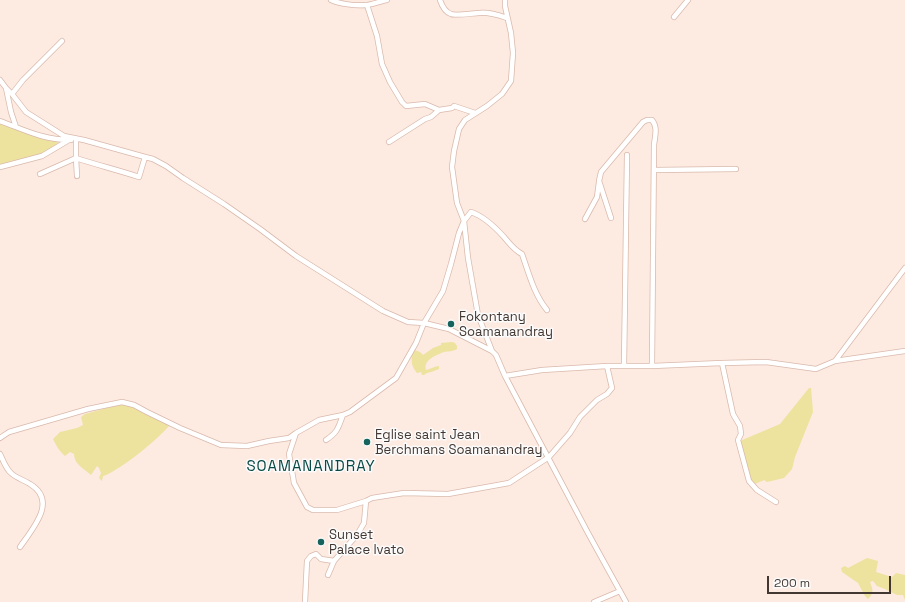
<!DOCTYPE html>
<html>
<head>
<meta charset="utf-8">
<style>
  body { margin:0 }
  #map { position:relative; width:905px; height:602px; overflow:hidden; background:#fdeae1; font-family:"Space Grotesk",sans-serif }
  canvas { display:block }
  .scale { position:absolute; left:767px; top:576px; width:124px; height:18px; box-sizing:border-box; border:2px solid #433731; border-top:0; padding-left:5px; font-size:12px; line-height:14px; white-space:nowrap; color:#433731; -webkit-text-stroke:3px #fbfbfb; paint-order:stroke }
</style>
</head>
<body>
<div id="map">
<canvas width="905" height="602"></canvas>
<div class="scale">200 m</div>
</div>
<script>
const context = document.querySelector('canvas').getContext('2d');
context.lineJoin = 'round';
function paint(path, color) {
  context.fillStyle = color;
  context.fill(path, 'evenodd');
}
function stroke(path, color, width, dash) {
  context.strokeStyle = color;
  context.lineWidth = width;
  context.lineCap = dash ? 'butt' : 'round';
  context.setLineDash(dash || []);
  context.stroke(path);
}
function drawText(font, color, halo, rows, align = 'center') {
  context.font = font + ' "Space Grotesk",sans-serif';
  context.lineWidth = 3;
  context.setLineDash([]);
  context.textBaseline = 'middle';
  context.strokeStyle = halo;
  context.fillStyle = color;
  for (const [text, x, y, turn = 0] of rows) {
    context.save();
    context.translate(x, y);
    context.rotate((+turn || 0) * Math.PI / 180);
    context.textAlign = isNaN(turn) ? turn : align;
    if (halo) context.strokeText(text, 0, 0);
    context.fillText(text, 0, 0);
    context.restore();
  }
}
paint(new Path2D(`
  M 0,123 L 47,140 L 59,141 C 49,156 16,161 0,165 Z
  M 452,342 L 455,343 L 457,346 L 457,349 C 452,352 448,351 444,352 C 436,355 423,360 426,370 C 431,369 435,366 439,366 L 439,369 L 431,372 L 427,373 L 424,375 L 422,375 L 421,372 L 417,373 C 411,367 410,357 414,350 C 418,351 421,352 423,355 L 433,348 L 441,345 L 441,343 Z
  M 809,388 L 811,388 L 813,412 L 795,457 L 792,469 L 784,478 L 767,482 L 764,480 L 755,484 L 750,480 L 740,441 L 780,424 Z
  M 121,404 L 137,408 L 170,425 C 155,441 138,455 120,467 C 114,470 110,474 103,476 L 102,481 L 99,478 L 101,473 L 99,468 L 97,466 L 91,475 C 84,469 74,464 74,454 L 70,452 L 65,456 C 59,451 56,445 53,439 L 60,432 L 77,428 L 83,425 L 81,417 L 85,414 Z
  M 867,558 L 878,561 L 876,572 L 892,577 L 896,573 L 905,575 L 905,600 L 903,595 L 897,595 L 885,589 L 877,586 L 873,581 L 870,582 C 873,590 874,593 868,599 L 865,596 L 858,583 L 842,572 L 841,568 L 845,566 L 848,568 Z`), '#ede39e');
const street = new Path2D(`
  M 331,0 C 340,4 356,6 365,5 C 372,5 380,1 387,0
  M 440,0 C 442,6 445,12 451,14 C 455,16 474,13 479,13 C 489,12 498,15 507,18
  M 505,0 L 505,6 L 511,33 L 513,53 L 511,81 L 502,94 L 487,106 L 465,120 L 459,129 L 454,151 L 452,167 L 457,203 L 464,221 L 468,258 L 478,315 L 492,351 L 496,355 L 505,376 L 588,533 L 626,602
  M 367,5 L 377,36 L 382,64 L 390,82 L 402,102 L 406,106 L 425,104 L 439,110
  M 674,17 L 688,0
  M 0,80 L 6,88 L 11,112 L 16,127
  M 6,88 L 12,94 L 26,112 L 64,136 L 84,140 L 145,157 L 153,159 L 166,166 L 183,178 L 224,204 L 260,229 L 296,256 L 383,311 L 408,322 L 424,323 L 443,291 L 451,264 L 459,233 L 464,221 L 471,212 C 483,216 495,227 504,237 C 510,244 514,250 522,254 C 529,274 534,294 547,310
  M 12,94 L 23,80 L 62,41
  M 0,121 C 25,130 43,140 71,140
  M 76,139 L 76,158 C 97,165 118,170 139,177 L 145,157
  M 389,142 L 425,119 L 431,117 L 439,110 L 452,108 L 454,106 L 475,113
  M 0,167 L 42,156 L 69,140
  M 654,170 L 736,169
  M 40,174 L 76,158 L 77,176
  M 611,218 L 599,181 L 601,172 L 643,122 L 647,120 L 652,120 C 658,127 655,136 654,145 L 652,366
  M 585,219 L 597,197 L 599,182
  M 835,361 L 905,268
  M 722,363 L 733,414 L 740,426 L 741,434 L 738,440 L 749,481 L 757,490 L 776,502
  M 624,366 L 627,155
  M 505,376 L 542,370 L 607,366 L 652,366 L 722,363 L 766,362 L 816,369 L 835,361 L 905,351
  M 296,433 L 289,454 L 294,483 L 307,507 L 313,510 L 337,510 L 366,501 L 372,498 L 404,493 L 448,494 L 509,483 L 549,457 L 570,433 L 580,417 L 597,400 L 607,394 L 612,388 L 607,366
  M 0,438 L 9,432 L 88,409 L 122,402 L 134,405 L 147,412 L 180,428 L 221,445 L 247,446 L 269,441 L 289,438 L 296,433 L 319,420 L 343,415 L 350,412 L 396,378 L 416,343 L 424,323 L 449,329 L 492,351
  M 326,440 C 338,432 338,428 343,415
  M 0,454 C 3,460 6,469 11,473 C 16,478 24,480 30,484 C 58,501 33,528 20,547
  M 328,575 L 334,561 L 357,535 L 364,523 L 366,501
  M 305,602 L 307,561 L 311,556 L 316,554 L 321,559 L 334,561
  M 594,602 L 620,591`);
stroke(street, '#d9b9ac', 6);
stroke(street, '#fff', 4.5);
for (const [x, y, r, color] of [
  [451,324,4,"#16635d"],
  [367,442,4,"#16635d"],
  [321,542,4,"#16635d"]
]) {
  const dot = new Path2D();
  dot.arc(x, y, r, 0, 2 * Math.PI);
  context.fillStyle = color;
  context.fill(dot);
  stroke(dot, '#fbfbfb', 1.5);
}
drawText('13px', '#433731', '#fbfbfb', [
  ["Fokontany",459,317],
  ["Soamanandray",459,332],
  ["Eglise saint Jean",375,435],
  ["Berchmans Soamanandray",375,450],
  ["Sunset",329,535],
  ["Palace Ivato",329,550]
], 'left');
context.letterSpacing = '1px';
drawText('15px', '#0a4945', '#fbfbfb', [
  ["SOAMANANDRAY",311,467]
]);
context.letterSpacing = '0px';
</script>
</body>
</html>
